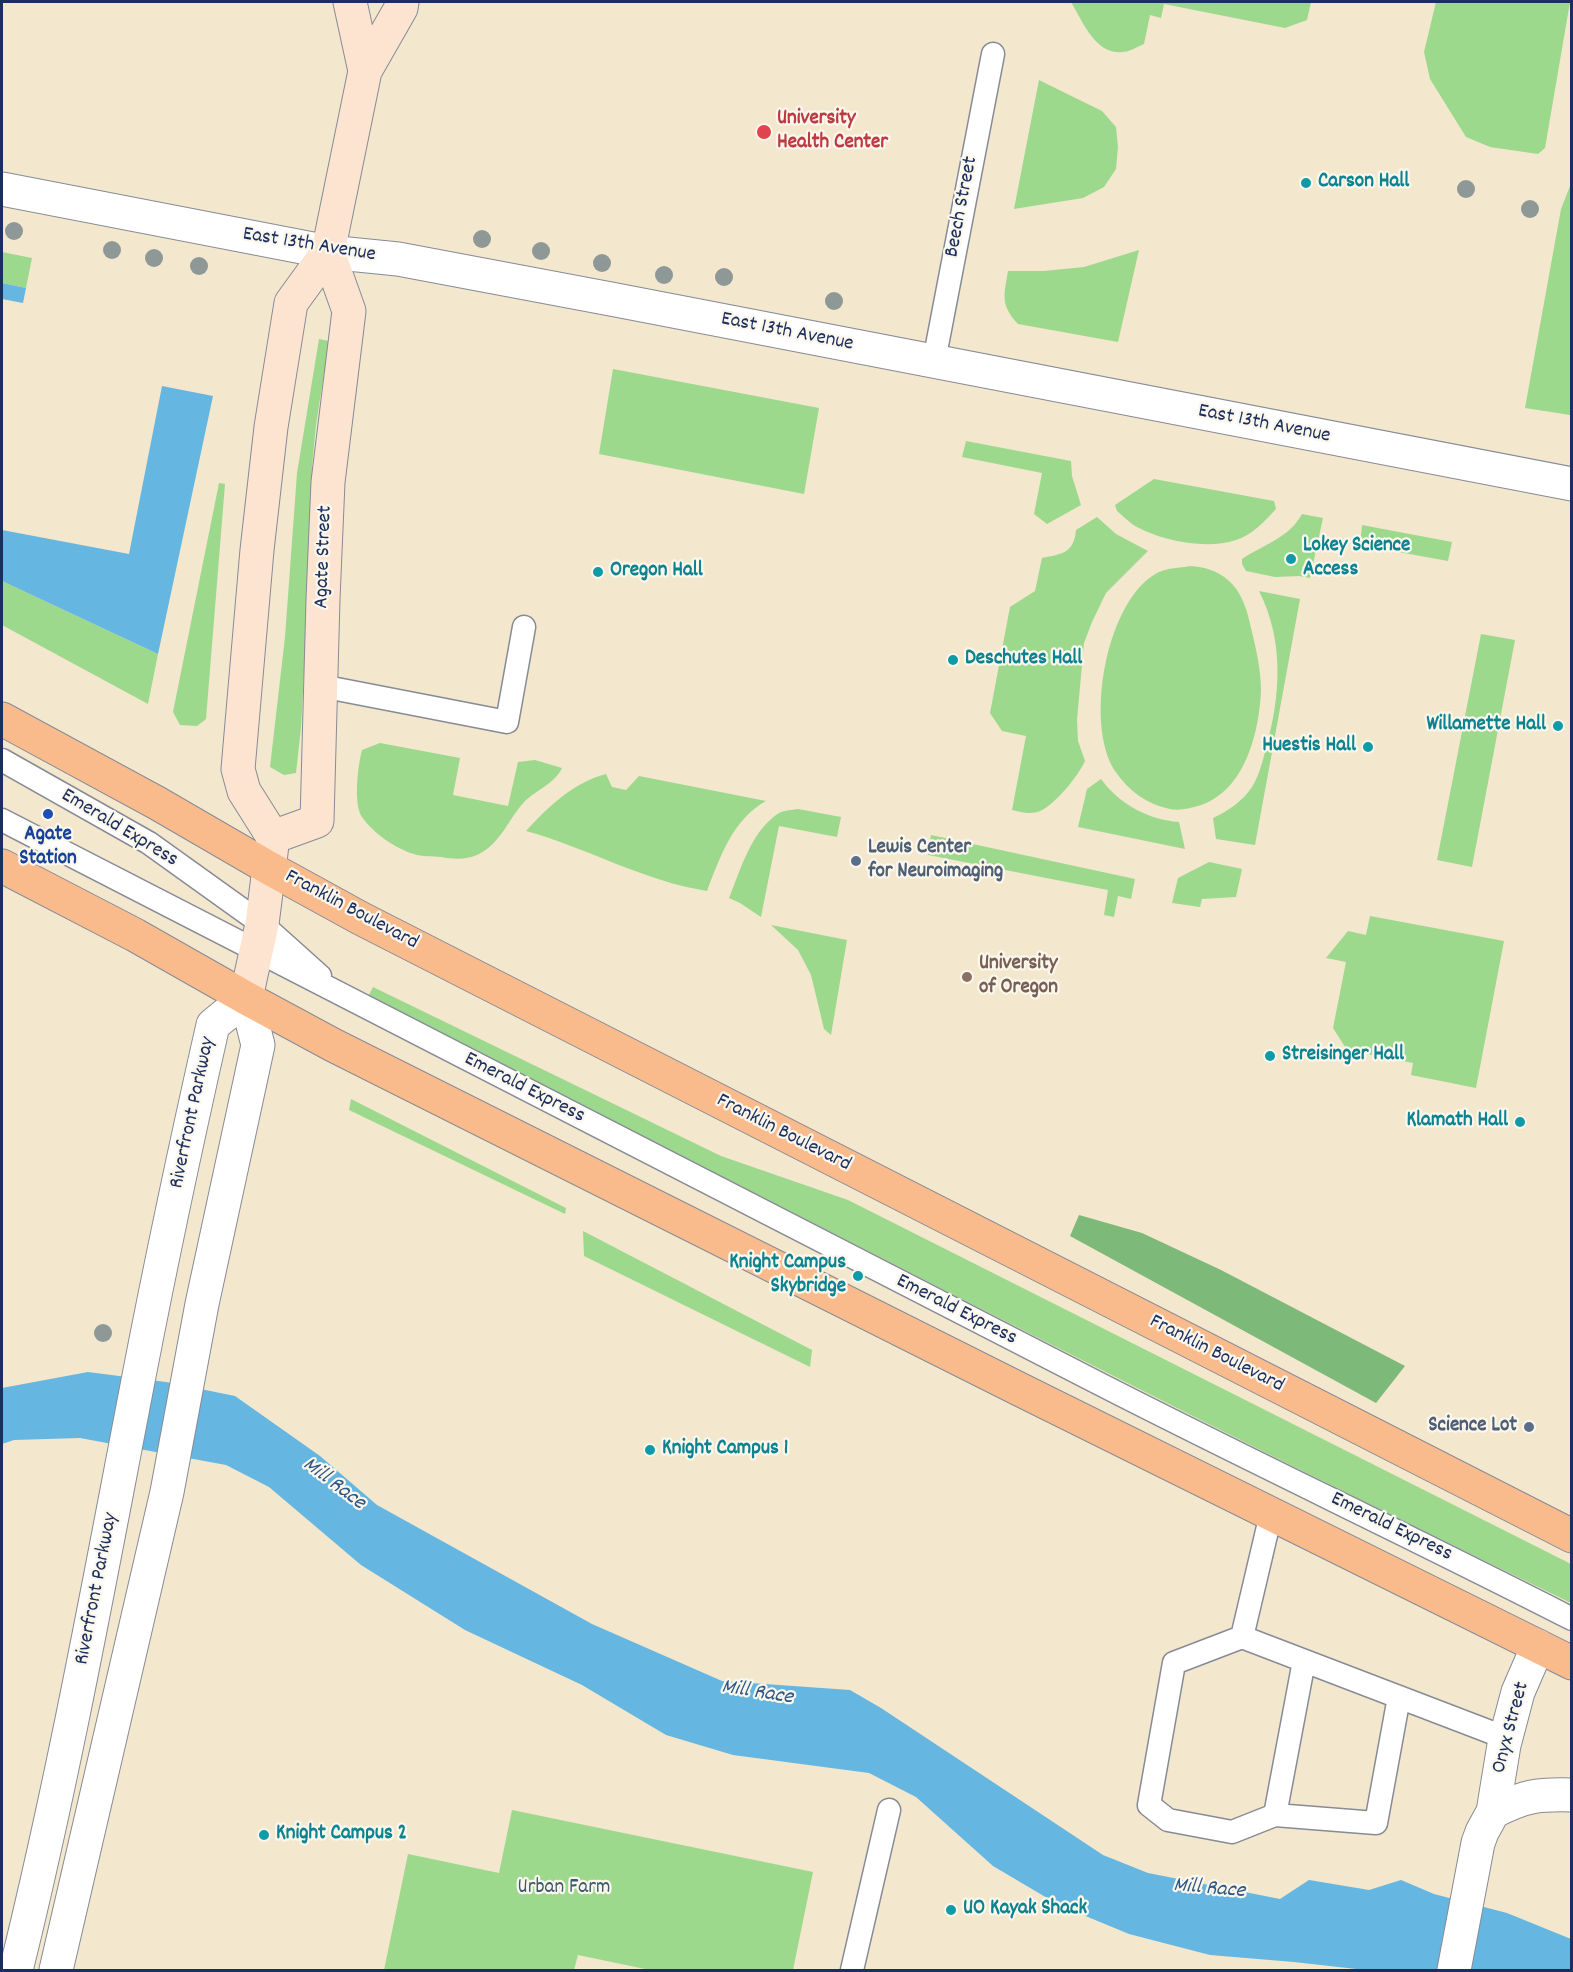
<!DOCTYPE html>
<html>
<head>
<meta charset="utf-8">
<style>
  body { margin:0 }
  #map { position:relative; width:1573px; height:1972px; overflow:hidden; background:#f3e7ce; font-family:Dekko,sans-serif }
  canvas { display:block }
  .frame { position:absolute; inset:0; border:3px solid #1b2f5e; pointer-events:none }
</style>
</head>
<body>
<div id="map">
<canvas width="1573" height="1972"></canvas>
<div class="frame"></div>
</div>
<script>
const context = document.querySelector('canvas').getContext('2d');
context.lineJoin = 'round';
function paint(path, color) {
  context.fillStyle = color;
  context.fill(path, 'evenodd');
}
function stroke(path, color, width, dash) {
  context.strokeStyle = color;
  context.lineWidth = width;
  context.lineCap = dash ? 'butt' : 'round';
  context.setLineDash(dash || []);
  context.stroke(path);
}
function drawText(font, color, halo, rows, align = 'center') {
  context.font = font + ' Dekko,sans-serif';
  context.lineWidth = 4.5;
  context.setLineDash([]);
  context.textBaseline = 'middle';
  context.strokeStyle = halo;
  context.fillStyle = color;
  for (const [text, x, y, turn = 0] of rows) {
    context.save();
    context.translate(x, y);
    context.rotate((+turn || 0) * Math.PI / 180);
    context.textAlign = isNaN(turn) ? turn : align;
    if (halo) context.strokeText(text, 0, 0);
    context.fillText(text, 0, 0);
    context.restore();
  }
}
paint(new Path2D(`
  M 1071,2 L 1311,2 L 1307,20 L 1285,28 L 1164,4 L 1161,18 L 1150,15 L 1144,44 C 1137,47 1129,52 1122,52 C 1095,55 1082,20 1071,2 Z
  M 1436,2 L 1570,2 L 1545,148 L 1538,154 L 1490,147 L 1466,137 L 1430,79 L 1424,52 Z
  M 1039,80 L 1102,111 L 1116,127 L 1118,147 L 1116,169 L 1104,187 L 1083,198 L 1014,209 Z
  M 1570,186 L 1572,186 L 1572,411 L 1570,415 L 1525,408 L 1561,209 Z
  M 1139,250 L 1118,342 L 1018,324 C 1000,305 1004,295 1008,271 L 1044,271 L 1084,267 Z
  M 2,252 L 32,258 L 26,288 L 2,283 Z
  M 319,339 L 329,341 L 316,425 L 312,466 L 311,539 L 301,728 L 296,773 L 284,775 L 270,767 L 285,637 L 297,473 Z
  M 613,369 L 819,408 L 804,494 L 599,454 Z
  M 966,441 L 1071,461 L 1072,476 L 1081,505 L 1047,524 L 1034,514 L 1042,473 L 962,457 Z
  M 1154,479 L 1274,501 L 1276,509 C 1265,521 1252,535 1236,540 C 1206,550 1162,541 1135,526 C 1129,522 1123,516 1117,511 L 1115,505 Z
  M 219,483 L 225,484 L 206,719 L 197,726 L 180,725 L 173,712 Z
  M 1302,514 L 1323,518 L 1310,578 L 1299,576 L 1275,577 L 1246,571 L 1242,564 L 1242,559 C 1264,544 1288,539 1302,514 Z
  M 1097,517 L 1116,534 L 1148,551 L 1106,593 L 1092,622 L 1084,643 L 1077,720 L 1078,741 L 1085,761 C 1078,776 1056,804 1040,811 C 1031,815 1021,812 1012,810 L 1026,736 L 1002,731 L 990,713 L 1010,607 L 1035,591 L 1042,558 C 1062,554 1074,553 1076,530 Z
  M 1362,525 L 1452,542 L 1448,561 L 1360,545 Z
  M 1190,566 C 1205,567 1216,570 1228,580 C 1242,592 1247,610 1251,628 C 1256,649 1261,669 1261,691 C 1259,733 1245,790 1201,805 C 1191,808 1180,811 1170,809 C 1146,804 1129,791 1115,771 C 1084,724 1106,598 1159,572 C 1167,568 1180,568 1190,566 Z
  M 2,581 L 158,654 L 148,704 L 2,625 Z
  M 1259,591 L 1300,599 L 1255,845 L 1216,839 L 1213,818 C 1228,811 1243,801 1252,787 C 1259,776 1263,760 1266,748 C 1281,695 1284,640 1259,591 Z
  M 1481,634 L 1515,640 L 1472,867 L 1437,860 Z
  M 380,743 L 460,758 L 453,795 L 508,806 L 518,762 L 535,760 L 562,768 C 556,782 537,790 525,801 C 508,819 501,844 477,855 C 465,860 454,859 441,857 C 432,856 422,857 414,854 C 396,849 373,833 362,817 C 353,804 358,765 362,750 Z
  M 606,774 L 612,787 L 626,790 L 639,776 L 766,801 C 733,819 720,857 707,891 C 643,881 588,848 526,831 C 548,807 574,782 606,774 Z
  M 1101,779 C 1119,804 1149,820 1179,822 L 1185,849 L 1078,827 L 1087,789 Z
  M 798,809 L 841,817 L 837,837 L 779,826 L 761,917 L 740,903 L 729,898 C 741,869 751,831 779,813 C 785,810 792,810 798,809 Z
  M 931,835 L 1135,879 L 1131,899 L 1118,896 L 1114,917 L 1104,915 L 1108,890 L 928,855 Z
  M 1209,862 L 1242,869 L 1236,897 L 1202,899 L 1200,907 L 1172,903 L 1178,878 Z
  M 1370,916 L 1504,941 L 1476,1088 L 1411,1075 L 1413,1063 L 1347,1050 L 1333,1028 L 1346,962 L 1326,958 L 1348,931 L 1366,935 Z
  M 771,925 L 847,940 L 831,1035 L 824,1029 L 811,975 L 798,950 Z
  M 373,987 L 721,1156 L 848,1200 L 1571,1564 L 1571,1603 C 1167,1407 769,1200 369,995 Z
  M 351,1099 L 566,1208 L 565,1214 L 349,1110 Z
  M 583,1231 L 812,1350 L 810,1367 L 584,1256 Z
  M 512,1810 L 813,1872 L 793,1970 L 650,1970 L 578,1955 L 574,1970 L 384,1970 L 408,1854 L 499,1873 Z`), '#9cd98d');
paint(new Path2D(`
  M 1079,1215 L 1142,1233 L 1221,1270 L 1405,1366 L 1376,1403 L 1070,1236 Z`), '#7db978');
paint(new Path2D(`
  M 2,283 L 26,288 L 23,303 L 2,299 Z
  M 162,386 L 213,396 L 158,654 L 2,581 L 2,530 L 129,554 Z
  M 88,1372 L 166,1382 L 235,1396 L 320,1456 L 377,1505 L 592,1624 L 722,1681 L 850,1690 L 881,1708 L 1103,1855 L 1148,1873 L 1280,1899 L 1309,1880 L 1369,1890 L 1401,1880 L 1434,1894 L 1507,1913 L 1571,1939 L 1571,1970 L 1365,1970 L 1294,1962 L 1210,1955 L 1129,1934 L 1059,1905 L 993,1866 L 916,1797 L 869,1773 L 733,1755 L 666,1735 L 582,1685 L 465,1630 L 361,1565 L 269,1487 L 226,1465 L 80,1438 L 14,1440 L 2,1444 L 2,1388 Z`), '#65b6e0');
const lane = new Path2D(`
  M 934,361 L 993,54
  M 321,686 L 507,722 L 524,627
  M 2,760 L 149,843 L 262,924 L 320,976
  M 2,820 C 365,1009 730,1196 1096,1382 C 1254,1463 1414,1538 1572,1619
  M 1271,1514 L 1242,1637 L 1506,1738
  M 1242,1637 L 1174,1663 L 1149,1805 L 1168,1820 L 1232,1832 L 1275,1815 L 1376,1823 L 1399,1697
  M 1275,1815 L 1304,1661
  M 852,1970 L 889,1810`);
const street = new Path2D(`
  M 2,189 L 328,252 L 398,259 L 616,300 L 1572,484
  M 1493,1812 C 1524,1796 1537,1794 1572,1795
  M 16,1970 C 64,1776 100,1578 138,1381 C 161,1262 186,1144 213,1025 L 246,998 L 258,1045 L 202,1304 L 167,1492 L 56,1970
  M 1454,1970 L 1478,1843 L 1482,1832 L 1493,1812 L 1504,1745 L 1518,1692 L 1538,1646`);
const secondary = new Path2D(`
  M 350,2 L 365,71
  M 273,837 L 317,821 L 323,599 L 328,482 L 349,311 L 328,252
  M 246,998 L 262,924 L 273,837 L 244,791 L 238,769 L 257,550 L 271,427 L 291,303 L 328,252 L 365,71 L 401,8 L 402,2`);
const primary = new Path2D(`
  M 2,719 L 157,803 L 269,868 L 360,918 L 1572,1536
  M 2,866 L 135,935 L 246,998 L 333,1045 L 1019,1389 L 1572,1663`);
stroke(lane, '#878b96', 25);
stroke(street, '#878b96', 35);
stroke(secondary, '#878b96', 35);
stroke(primary, '#878b96', 35);
stroke(lane, '#fff', 22);
stroke(street, '#fff', 33);
stroke(secondary, '#fde4d1', 33);
stroke(primary, '#fabb8c', 33);
context.fillStyle = '#8e9997';
for (const [x, y] of [
  [1466,189],
  [1530,209],
  [14,231],
  [482,239],
  [112,250],
  [541,251],
  [154,258],
  [602,263],
  [199,266],
  [664,275],
  [724,277],
  [834,301],
  [103,1333]
]) {
  context.beginPath();
  context.arc(x, y, 9, 0, 2 * Math.PI);
  context.fill();
}
for (const [x, y, r, color] of [
  [764,132,8,"#e0444e"],
  [1306,183,6,"#0f9aa8"],
  [1291,559,6,"#0f9aa8"],
  [598,572,6,"#0f9aa8"],
  [953,660,6,"#0f9aa8"],
  [1558,726,6,"#0f9aa8"],
  [1368,747,6,"#0f9aa8"],
  [48,814,6,"#1a4fb4"],
  [856,861,6,"#5c6f8a"],
  [967,977,6,"#8d6e63"],
  [1270,1056,6,"#0f9aa8"],
  [1520,1122,6,"#0f9aa8"],
  [858,1276,6,"#0f9aa8"],
  [1529,1427,6,"#5c6f8a"],
  [650,1450,6,"#0f9aa8"],
  [264,1835,6,"#0f9aa8"],
  [951,1910,6,"#0f9aa8"]
]) {
  const dot = new Path2D();
  dot.arc(x, y, r, 0, 2 * Math.PI);
  context.fillStyle = color;
  context.fill(dot);
  stroke(dot, '#fbf7ec', 2);
}
drawText('bold 21px', '#be3a42', '#fbf7ec', [
  ["University",777,120],
  ["Health Center",777,144]
], 'left');
drawText('bold 21px', '#0d838f', '#fbf7ec', [
  ["Carson Hall",1318,183],
  ["Lokey Science",1303,547],
  ["Access",1303,571],
  ["Oregon Hall",610,572],
  ["Deschutes Hall",965,660],
  ["Willamette Hall",1546,726,"right"],
  ["Huestis Hall",1356,747,"right"],
  ["Streisinger Hall",1282,1056],
  ["Klamath Hall",1508,1122,"right"],
  ["Knight Campus",846,1264,"right"],
  ["Skybridge",846,1288,"right"],
  ["Knight Campus 1",662,1450],
  ["Knight Campus 2",276,1835],
  ["UO Kayak Shack",963,1910]
], 'left');
drawText('21px', '#1b2f5e', '#fbf7ec', [
  ["Beech Street",963,207,-79],
  ["East 13th Avenue",309,246,9],
  ["East 13th Avenue",787,333,11],
  ["East 13th Avenue",1264,425,11],
  ["Agate Street",325,557,-88],
  ["Emerald Express",119,829,31],
  ["Franklin Boulevard",351,911,28],
  ["Emerald Express",524,1089,27],
  ["Riverfront Parkway",194,1113,-78],
  ["Franklin Boulevard",783,1134,27],
  ["Emerald Express",956,1311,27],
  ["Franklin Boulevard",1216,1355,27],
  ["Emerald Express",1391,1528,26],
  ["Riverfront Parkway",98,1589,-79],
  ["Onyx Street",1512,1728,-75]
]);
drawText('bold 21px', '#164399', '#fbf7ec', [
  ["Agate",48,836],
  ["Station",48,860]
]);
drawText('bold 21px', '#4e5e75', '#fbf7ec', [
  ["Lewis Center",868,849],
  ["for Neuroimaging",868,873],
  ["Science Lot",1517,1427,"right"]
], 'left');
drawText('bold 21px', '#785e54', '#fbf7ec', [
  ["University",979,965],
  ["of Oregon",979,989]
], 'left');
drawText('21px', '#3b5a6a', '#fbf7ec', [
  ["Urban Farm",564,1889]
]);
drawText('italic 22px', '#315885', '#fbf7ec', [
  ["Mill Race",333,1485,37],
  ["Mill Race",757,1694,9],
  ["Mill Race",1209,1890,5]
]);
</script>
</body>
</html>
